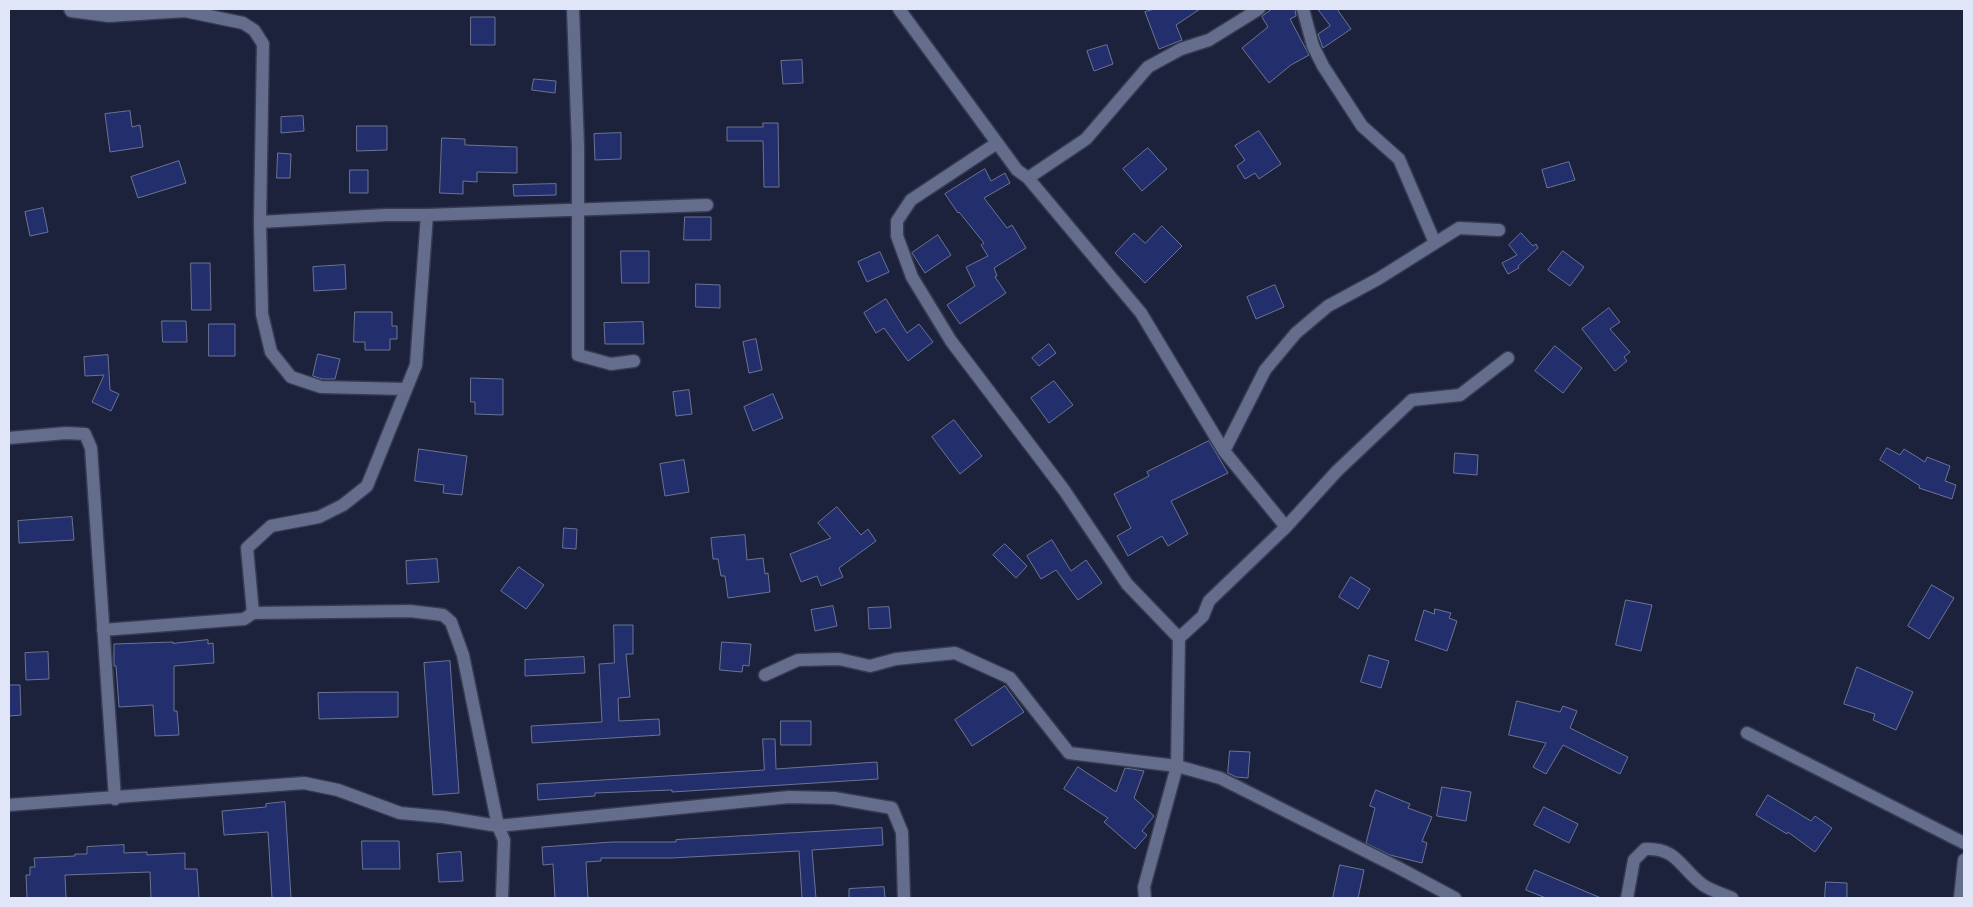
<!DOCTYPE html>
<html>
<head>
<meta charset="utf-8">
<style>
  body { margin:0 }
  #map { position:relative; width:1973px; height:907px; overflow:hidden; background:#1c223c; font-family:Figtree,sans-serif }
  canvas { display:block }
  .frame { position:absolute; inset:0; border:10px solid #e0e6f7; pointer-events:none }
</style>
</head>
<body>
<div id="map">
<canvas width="1973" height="907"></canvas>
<div class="frame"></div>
</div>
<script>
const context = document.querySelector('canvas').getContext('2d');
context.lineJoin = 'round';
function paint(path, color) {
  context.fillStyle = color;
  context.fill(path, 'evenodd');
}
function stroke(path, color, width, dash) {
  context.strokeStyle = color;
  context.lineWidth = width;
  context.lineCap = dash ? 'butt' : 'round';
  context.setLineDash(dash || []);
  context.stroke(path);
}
const building = new Path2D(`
  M 1155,9 L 1200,9 L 1176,25 L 1182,40 L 1159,49 L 1145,12 Z
  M 1272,9 L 1295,9 L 1296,16 L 1290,19 L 1309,55 L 1291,65 L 1269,83 L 1242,48 L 1268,27 L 1262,17 Z
  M 1318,9 L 1337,9 L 1351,29 L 1323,48 L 1318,34 L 1330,26 Z
  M 471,17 L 495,17 L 495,45 L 471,45 Z
  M 1107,45 L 1113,64 L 1094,71 L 1087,51 Z
  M 802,60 L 803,83 L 783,84 L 781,61 Z
  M 534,79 L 556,81 L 555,93 L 532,90 Z
  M 130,111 L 132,127 L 140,125 L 143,147 L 110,152 L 105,114 Z
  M 303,116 L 304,131 L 281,133 L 281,117 Z
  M 763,123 L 778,123 L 779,187 L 764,187 L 763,141 L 727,141 L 727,127 L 763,127 Z
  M 357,126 L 387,126 L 387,150 L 357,151 Z
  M 1259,131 L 1281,164 L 1259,179 L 1255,173 L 1245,179 L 1237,166 L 1245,160 L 1235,146 Z
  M 621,133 L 621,159 L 595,160 L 594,134 Z
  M 442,138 L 465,139 L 465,145 L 517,147 L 517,173 L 477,172 L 477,182 L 463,181 L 463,194 L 440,193 Z
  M 1148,148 L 1167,169 L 1142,191 L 1123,169 Z
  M 278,153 L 291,154 L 290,178 L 277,178 Z
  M 179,161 L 186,183 L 138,198 L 131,177 Z
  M 1569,162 L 1575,180 L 1547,188 L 1542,170 Z
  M 985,169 L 991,181 L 1005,173 L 1010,183 L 984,198 L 1007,228 L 1012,225 L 1026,248 L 994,268 L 997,276 L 995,277 L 1006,293 L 960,324 L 947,305 L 975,286 L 966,267 L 988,256 L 981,245 L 984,243 L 959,212 L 958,213 L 945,194 Z
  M 350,170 L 368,170 L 368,193 L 350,193 Z
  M 556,184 L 556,195 L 514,196 L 513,185 Z
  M 43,208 L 48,232 L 30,236 L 25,212 Z
  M 685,217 L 711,217 L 711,240 L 684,240 Z
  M 1162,226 L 1182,246 L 1145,283 L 1115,253 L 1134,233 L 1145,243 Z
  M 1521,233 L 1533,246 L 1536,244 L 1538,248 L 1518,266 L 1519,268 L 1508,274 L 1502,263 L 1517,255 L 1509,245 Z
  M 938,235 L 951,255 L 925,273 L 912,253 Z
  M 621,251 L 649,251 L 649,283 L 622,283 Z
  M 1563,251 L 1584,267 L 1570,286 L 1548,270 Z
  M 880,252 L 889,272 L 867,282 L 858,262 Z
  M 191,263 L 210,263 L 211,310 L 192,310 Z
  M 345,265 L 346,289 L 314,291 L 313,267 Z
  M 696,284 L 720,285 L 720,308 L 696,307 Z
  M 1275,285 L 1284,307 L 1256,319 L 1247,297 Z
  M 886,299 L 907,333 L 919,324 L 933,342 L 908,361 L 884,328 L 876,333 L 864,313 Z
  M 1609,308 L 1620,322 L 1610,329 L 1630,352 L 1624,357 L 1627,361 L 1615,371 L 1582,329 Z
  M 355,312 L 392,312 L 392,326 L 397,326 L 397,339 L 390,339 L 390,350 L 365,350 L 365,342 L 354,342 Z
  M 162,321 L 186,321 L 187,342 L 163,342 Z
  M 643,322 L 644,344 L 605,344 L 604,323 Z
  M 209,324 L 235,324 L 235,356 L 209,356 Z
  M 756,339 L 762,370 L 749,373 L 743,342 Z
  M 1049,344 L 1056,353 L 1039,366 L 1032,358 Z
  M 1555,346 L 1582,368 L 1563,393 L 1535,371 Z
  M 318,354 L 340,359 L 335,379 L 322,379 L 313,376 Z
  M 108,355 L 110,390 L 119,394 L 111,411 L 92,402 L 104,375 L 85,376 L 84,357 Z
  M 471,378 L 503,379 L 503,415 L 475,414 L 475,402 L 471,402 Z
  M 1054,381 L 1073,405 L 1049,423 L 1031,398 Z
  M 689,390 L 692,414 L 676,416 L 673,392 Z
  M 773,394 L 783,418 L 753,431 L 744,407 Z
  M 954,420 L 982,456 L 960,474 L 932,437 Z
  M 1209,441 L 1228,473 L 1171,501 L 1188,534 L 1168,546 L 1162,536 L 1128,556 L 1117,536 L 1131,528 L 1114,494 L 1149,476 L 1147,472 Z
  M 1887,448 L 1900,455 L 1904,449 L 1925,462 L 1927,457 L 1950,466 L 1945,481 L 1956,485 L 1952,499 L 1919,488 L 1920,486 L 1880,460 Z
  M 419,449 L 467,456 L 462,495 L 443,493 L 444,485 L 415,481 Z
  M 1455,453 L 1478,455 L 1477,475 L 1454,473 Z
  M 684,460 L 689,492 L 665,496 L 660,464 Z
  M 837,507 L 861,535 L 868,529 L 876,541 L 839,568 L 843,577 L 821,586 L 817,576 L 801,582 L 790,554 L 831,538 L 818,523 Z
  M 72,517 L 74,540 L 19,543 L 18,521 Z
  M 564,528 L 577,529 L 576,549 L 563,548 Z
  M 745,535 L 747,560 L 763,558 L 765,574 L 768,573 L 770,592 L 728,598 L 725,576 L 721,576 L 718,559 L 713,559 L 711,538 Z
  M 1052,540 L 1071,571 L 1086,560 L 1102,583 L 1078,600 L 1056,570 L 1041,579 L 1027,556 Z
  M 1005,544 L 1027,566 L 1016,578 L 993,555 Z
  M 437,559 L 439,582 L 407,584 L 406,561 Z
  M 519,567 L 544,585 L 526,609 L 501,591 Z
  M 1351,577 L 1370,589 L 1358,609 L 1339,597 Z
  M 1932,585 L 1954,598 L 1929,639 L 1908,626 Z
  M 1626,600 L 1652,605 L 1641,651 L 1616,645 Z
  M 833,606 L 837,626 L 815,631 L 811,610 Z
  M 889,607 L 891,628 L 869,629 L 868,608 Z
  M 1435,609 L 1451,613 L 1449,618 L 1457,621 L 1447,651 L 1415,640 L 1424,610 L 1434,614 Z
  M 614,625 L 633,625 L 633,654 L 626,654 L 630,697 L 618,698 L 619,721 L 659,719 L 660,735 L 532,743 L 531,726 L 602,722 L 599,664 L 614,663 Z
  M 208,640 L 208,644 L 213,643 L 214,663 L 174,666 L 174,711 L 177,711 L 179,735 L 155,736 L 153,705 L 119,707 L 116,666 L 114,666 L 114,644 L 173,642 L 173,643 Z
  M 722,642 L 751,644 L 749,666 L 743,665 L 742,672 L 720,670 Z
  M 48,652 L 49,679 L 26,680 L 25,653 Z
  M 1369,655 L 1389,661 L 1381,688 L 1361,682 Z
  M 584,657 L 585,673 L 525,676 L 525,660 Z
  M 450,661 L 459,793 L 433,795 L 424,663 Z
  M 1857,667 L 1913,692 L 1896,730 L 1873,720 L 1875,714 L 1844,704 Z
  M 9,685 L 20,685 L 21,715 L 9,716 Z
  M 1005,686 L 1024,712 L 972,746 L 955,720 Z
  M 354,692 L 398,692 L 398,717 L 319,719 L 318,693 Z
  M 1517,701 L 1560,712 L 1563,706 L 1577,711 L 1570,728 L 1628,757 L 1620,774 L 1563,745 L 1546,774 L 1533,767 L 1546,743 L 1509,735 Z
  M 781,721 L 811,721 L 811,745 L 781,745 Z
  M 763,739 L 775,739 L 776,769 L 877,762 L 878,779 L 672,792 L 672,790 L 595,793 L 595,796 L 538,800 L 537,784 L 764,770 Z
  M 1230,751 L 1250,752 L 1248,778 L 1236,777 L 1228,773 Z
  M 1078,767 L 1116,792 L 1125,768 L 1144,771 L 1134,798 L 1154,816 L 1142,831 L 1147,835 L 1135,849 L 1104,822 L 1108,818 L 1064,789 Z
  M 1442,787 L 1471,792 L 1466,821 L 1437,816 Z
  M 1376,790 L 1410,804 L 1408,808 L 1432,817 L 1422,841 L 1427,843 L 1422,863 L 1390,855 L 1366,843 L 1375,808 L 1370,806 Z
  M 1768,795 L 1811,821 L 1815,816 L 1832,828 L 1815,852 L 1788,832 L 1787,834 L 1756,815 Z
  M 285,802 L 291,898 L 272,898 L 268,832 L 224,835 L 222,811 L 266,807 L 266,804 Z
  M 1544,807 L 1578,824 L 1569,843 L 1534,825 Z
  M 882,828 L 883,845 L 812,850 L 816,898 L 802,898 L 799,851 L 672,858 L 601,858 L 601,861 L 586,862 L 588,898 L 555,898 L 553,864 L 543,865 L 542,847 L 612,842 L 676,842 L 676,840 Z
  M 362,841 L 399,841 L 400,869 L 363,869 Z
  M 124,845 L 124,853 L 147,852 L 147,855 L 185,853 L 185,869 L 197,869 L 199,898 L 151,898 L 150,872 L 65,875 L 66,898 L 27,898 L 26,875 L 30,875 L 30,867 L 35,867 L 34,858 L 75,856 L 75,854 L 87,854 L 87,847 Z
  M 461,852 L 463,881 L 439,882 L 437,854 Z
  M 1340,865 L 1364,870 L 1358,898 L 1333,898 Z
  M 1535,870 L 1601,898 L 1546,898 L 1526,890 Z
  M 1826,882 L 1847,883 L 1847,898 L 1825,898 Z
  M 884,887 L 885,898 L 849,898 L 849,889 Z`);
paint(building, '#232e6c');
stroke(building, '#6b7493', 1);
const minor = new Path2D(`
  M 70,9 L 71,11 L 109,16 L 185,11 L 243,23 L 254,30 L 263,44 L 260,222 L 262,314 L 271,352 L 291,377 L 321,387 L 406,389
  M 573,9 L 578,147 L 578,355 L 611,364 L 634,361
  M 899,9 L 1017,170 L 1028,178 L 1141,313 L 1224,451 L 1286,527
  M 1303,9 L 1313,46 L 1323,66 L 1362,126 L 1399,159 L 1435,243
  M 997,143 L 911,200 L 897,221 L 897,236 L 912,277 L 951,341 L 1064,490 L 1127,584 L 1179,638 L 1177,766 L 1144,887 L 1145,898
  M 1028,178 L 1086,139 L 1148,67 L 1181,49 L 1209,40 L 1259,9
  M 427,215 L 707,205
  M 9,438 L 66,433 L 85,434 L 91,448 L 115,799
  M 1224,451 L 1265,370 L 1296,333 L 1328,306 L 1378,279 L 1459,228 L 1499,230
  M 253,613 L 247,548 L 271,526 L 319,517 L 343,505 L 367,486 L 416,365 L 427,215 L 386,215 L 260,222
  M 103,630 L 244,619 L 253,613 L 410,611 L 443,615 L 451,622 L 463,655 L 498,826 L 789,797 L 834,798 L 892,808 L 902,832 L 904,898
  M 1179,638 L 1203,616 L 1209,601 L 1286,527 L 1337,471 L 1412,400 L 1460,395 L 1508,358
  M 765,675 L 798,660 L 839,659 L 870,666 L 896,659 L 955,653 L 1010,678 L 1069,753 L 1177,766 L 1220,778 L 1399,868 L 1455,898
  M 1747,733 L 1964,843
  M 9,805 L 304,783 L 338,790 L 400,813 L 443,817 L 498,826 L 504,840 L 502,898
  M 1627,898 L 1634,860 L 1645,849 C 1677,847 1681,869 1703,885 C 1712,891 1723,894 1732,898
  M 1960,898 L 1964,860`);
stroke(minor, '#373b51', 15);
stroke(minor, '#646e8c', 12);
</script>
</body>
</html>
